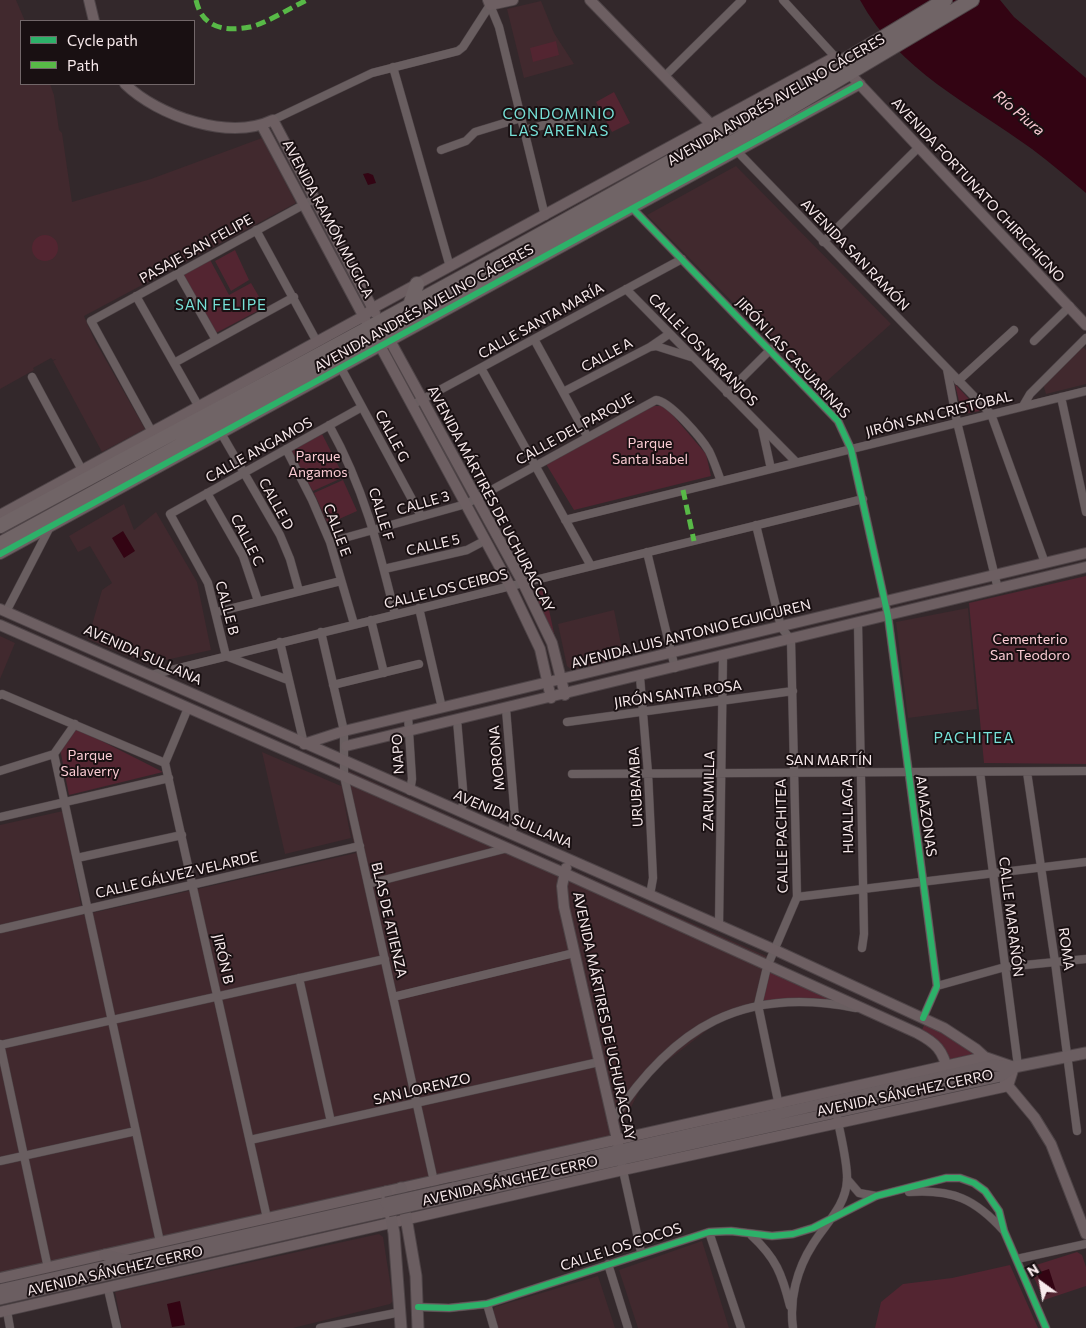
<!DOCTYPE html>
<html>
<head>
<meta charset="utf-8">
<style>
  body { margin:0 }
  #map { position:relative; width:1086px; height:1328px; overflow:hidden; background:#33282b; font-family:Commissioner,sans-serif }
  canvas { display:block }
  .legend { position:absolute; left:20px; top:20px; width:175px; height:65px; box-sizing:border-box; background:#191012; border:1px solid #726769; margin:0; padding:6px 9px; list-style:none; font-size:15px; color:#f8eaec }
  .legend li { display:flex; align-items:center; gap:10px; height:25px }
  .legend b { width:25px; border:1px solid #726769 }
  .north { position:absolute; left:1016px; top:1258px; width:50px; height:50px; -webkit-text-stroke:4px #191012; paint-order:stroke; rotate:328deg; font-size:14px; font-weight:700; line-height:20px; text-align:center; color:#f8eaec }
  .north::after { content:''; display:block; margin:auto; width:18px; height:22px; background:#f8eaec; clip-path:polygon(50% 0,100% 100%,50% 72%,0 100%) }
</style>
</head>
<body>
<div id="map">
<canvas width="1086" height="1328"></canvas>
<ul class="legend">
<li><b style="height:6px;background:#2db169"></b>Cycle path</li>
<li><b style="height:6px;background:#58b947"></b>Path</li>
</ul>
<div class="north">N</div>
</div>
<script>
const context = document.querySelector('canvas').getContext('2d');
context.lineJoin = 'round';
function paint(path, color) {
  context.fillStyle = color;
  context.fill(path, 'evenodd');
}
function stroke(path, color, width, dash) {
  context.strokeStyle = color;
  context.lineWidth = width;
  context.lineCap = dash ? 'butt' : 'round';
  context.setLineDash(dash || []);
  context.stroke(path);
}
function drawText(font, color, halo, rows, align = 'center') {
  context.font = font + ' Commissioner,sans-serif';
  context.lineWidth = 4;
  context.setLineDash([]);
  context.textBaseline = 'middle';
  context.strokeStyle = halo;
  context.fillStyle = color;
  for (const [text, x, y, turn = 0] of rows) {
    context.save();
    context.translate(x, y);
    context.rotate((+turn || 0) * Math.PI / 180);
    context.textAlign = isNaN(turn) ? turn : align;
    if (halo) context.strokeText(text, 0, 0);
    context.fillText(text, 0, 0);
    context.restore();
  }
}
paint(new Path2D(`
  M 0,0 L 16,0 L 25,21 L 21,21 L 21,84 L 50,84 L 54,95 L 59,130 L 62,133 L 72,202 L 151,179 L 262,138 L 296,203 L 84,316 L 94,339 L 145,429 L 102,452 L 53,361 L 56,359 L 53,360 L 51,358 L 33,368 L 34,370 L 0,389 Z
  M 541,1 L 554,33 L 574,64 L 524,78 L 507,9 Z
  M 736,166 L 891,324 L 818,389 L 647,215 Z
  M 1083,347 L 1086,350 L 1086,384 L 1046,394 L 1043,384 Z
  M 124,504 L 134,530 L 156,512 L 197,582 L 211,650 L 148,664 L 88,639 L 102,590 L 112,583 L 90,546 L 78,552 L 69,536 Z
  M 968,608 L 977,709 L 908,718 L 896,622 Z
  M 614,610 L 624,659 L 572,670 L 567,666 L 558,624 Z
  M 0,636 L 15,643 L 0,679 Z
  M 262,752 L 341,786 L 337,766 L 775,960 L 754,1002 L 719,1021 L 659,1067 L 641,1087 L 612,1146 L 174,1234 L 0,1273 L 0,825 L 63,811 L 83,915 L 356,853 L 342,791 L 351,838 L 285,854 Z
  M 379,1234 L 383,1237 L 393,1301 L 390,1304 L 293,1328 L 122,1328 L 115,1292 Z
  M 702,1241 L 729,1328 L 638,1328 L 619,1270 Z
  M 598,1276 L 615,1328 L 497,1328 L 492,1313 L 495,1307 Z`), '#41292e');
paint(new Path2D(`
  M 556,41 L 559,55 L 533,62 L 530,48 Z
  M 614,92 L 630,123 L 612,132 L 596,102 Z
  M32 248a13 13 0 1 1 26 0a13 13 0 1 1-26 0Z
  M 235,250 L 249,280 L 231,291 L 215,261 Z
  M 208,256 L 229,295 L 251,283 L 265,307 L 216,333 L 181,272 Z
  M 955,384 L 980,411 L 962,414 Z
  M 649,406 L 665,406 L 706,454 L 711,476 L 574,510 L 546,464 Z
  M 322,434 L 344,477 L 313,491 L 289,451 Z
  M 343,480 L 357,511 L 328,524 L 314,493 Z
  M 1086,576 L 1086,764 L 984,763 L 969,603 Z
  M 544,586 L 555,638 L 532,588 Z
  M 74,727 L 163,772 L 69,795 L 60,749 Z
  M 767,967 L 867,1011 L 831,1003 L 758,1005 Z
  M 925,1023 L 963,1044 L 977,1055 L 951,1060 L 938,1042 L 921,1032 Z
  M 1077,1252 L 1082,1255 L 1086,1267 L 1086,1286 L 1044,1300 L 1030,1269 L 1033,1266 Z
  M 1010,1265 L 1038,1328 L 875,1328 L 881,1302 L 903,1284 L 952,1278 Z`), '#532531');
paint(new Path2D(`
  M 860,0 L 1000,0 L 1014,17 L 1086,78 L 1086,193 C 1068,178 1051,163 1032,149 C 970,104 898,70 860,0 Z
  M 368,173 L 373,175 L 376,183 L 368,185 L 363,174 Z
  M 123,531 L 135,551 L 124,558 L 112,538 Z
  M 1049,1269 L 1056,1291 L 1045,1295 L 1037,1273 Z
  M 180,1301 L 185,1325 L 172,1327 L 167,1304 Z`), '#330413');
const street = new Path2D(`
  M 783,0 L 838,60
  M 393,67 L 450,267
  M 664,77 L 742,0
  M 273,120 L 372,73 L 458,51 L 463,47 L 490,5 L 499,27 L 545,216
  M 524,130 L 586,115
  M 735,149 L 991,414 L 1045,563
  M 441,150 L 466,141 L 475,132 L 521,118
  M 633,209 L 838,421 L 851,449 L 888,616 L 937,986 L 923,1018
  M 256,230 L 317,342
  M 823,242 L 919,147
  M 178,273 L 216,340
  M 626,289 L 796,462
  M 136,296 L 199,407
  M 534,339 L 587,436
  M 1034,341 L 1070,306
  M 650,347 L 669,334
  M 174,363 L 294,297
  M 341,368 L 421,516
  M 481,368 L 591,566
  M 947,369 L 957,422 L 998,589
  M 32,377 L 82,470
  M 958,381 L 1014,330
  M 563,392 L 650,347 L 656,346 L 691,357
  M 727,393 L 771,349
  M 1061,397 L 1086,512
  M 412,405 L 682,259
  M 1023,406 L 1030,394 L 1086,338
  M 329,425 C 364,488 378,545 395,614
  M 762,428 L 771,469
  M 152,432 L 91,321 L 314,199
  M 221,433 L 280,535 L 290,559 L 299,591
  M 286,449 L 312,500 L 330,542 L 354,624
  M 207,493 L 243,556 L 258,601
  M 565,520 L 1086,391
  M 756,525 L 781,627 L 791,640 L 797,897 L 767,967 L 758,1005 L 779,1106
  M 330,542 L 466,504 L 656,400 C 670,401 702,439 709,451 C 714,461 717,471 721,481
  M 647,552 L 675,668
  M 384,569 L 467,550 L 486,540
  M 419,608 L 442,708
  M 6,612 L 50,527
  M 217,612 L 341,581
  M 371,620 L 384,673
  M 858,623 L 864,934 L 862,948
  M 321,632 L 344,731 L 344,776 L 435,1186
  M 280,642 L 304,744
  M 151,675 L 863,499
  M 640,677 L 648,773 L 653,878 L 650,895
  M 288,680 L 226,656 L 208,583 L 170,514 L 362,407
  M 333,685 L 419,664
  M 0,695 L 2,694 L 165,763
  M 188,708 L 165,763 L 267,1218
  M 506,709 L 515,819 L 511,834
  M 408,716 L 412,779 L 410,791
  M 457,720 L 464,801 L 460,812
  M 567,722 L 793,691
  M 54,754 L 160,1242
  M 54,754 L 75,724
  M 0,771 L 54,754
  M 980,772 L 1018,1066
  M 1027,772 L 1055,962 L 1077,1131
  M 572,774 L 1086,771
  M 0,817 L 169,778
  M 77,858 L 182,835
  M 368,884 L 508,848
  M 797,897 L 1086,862
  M 719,925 L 723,656
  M 0,929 L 360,846
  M 299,978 L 331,1122
  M 937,986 L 1005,967 L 1086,959
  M 393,997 L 574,953
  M 0,1044 L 48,1268
  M 0,1045 L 385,959
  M 612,1121 C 673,1027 743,985 856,1008
  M 250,1140 L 599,1062
  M 0,1161 L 136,1131
  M 622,1166 L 641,1252
  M 847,1179 L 859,1193 L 876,1196
  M 909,1192 C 953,1189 975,1199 1004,1231
  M 709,1232 L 741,1328
  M 751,1235 C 776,1258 782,1274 790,1306
  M 1017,1259 L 1086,1244
  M 608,1264 L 628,1328
  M 108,1289 L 117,1328
  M 487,1304 L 494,1328
  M 418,1307 L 449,1308 L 487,1304 L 709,1232 L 731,1231 L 772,1236 L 793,1234 L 813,1228 L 876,1196 L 946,1178 L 960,1178 L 974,1183 L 985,1191 L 999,1211 L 1004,1231 L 1046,1328
  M 7,1311 L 10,1328
  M 320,1328 L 401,1312
  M 793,1328 C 789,1299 797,1269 813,1244 C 826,1223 846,1206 847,1180 C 848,1162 839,1130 836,1111`);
const secondary = new Path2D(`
  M 89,0 L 94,21
  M 488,0 L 490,5 L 513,0
  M 590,0 L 730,144
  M 850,74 L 1086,325
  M 125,84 C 158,116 229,141 273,120 L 375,313
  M 262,126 L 366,321
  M 388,337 L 523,583 L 552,643 L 565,695
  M 378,342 L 510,586 L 540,649 L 551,698
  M 0,515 L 364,316 L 373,308 L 835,57
  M 0,554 L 860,84
  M 0,609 L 773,949 L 944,1028 L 976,1049 L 987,1059
  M 0,625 L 564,873 L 917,1033 C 936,1043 943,1050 948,1072
  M 304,744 L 344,731 L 1086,553
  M 346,746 L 1086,567
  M 566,868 L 562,886 L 564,907 L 618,1144
  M 1005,1082 L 1035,1118 L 1051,1144 L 1086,1234
  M 0,1278 L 985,1057 L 1014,1067 L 1008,1086 L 623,1170 L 0,1312`);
const primary = new Path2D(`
  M 401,1188 L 416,1276 L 418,1328
  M 453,1188 L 993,1065 L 1014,1067 L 1086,1053
  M 386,1192 L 394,1233 L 401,1328
  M 455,1196 L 1001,1076 L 1014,1067
  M 105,1255 L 128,1260
  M 0,1290 L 386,1203
  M 0,1299 L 388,1211`);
const highway = new Path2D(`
  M 410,305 L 417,284
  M 0,526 C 317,355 637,189 945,0
  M 0,544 L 730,144 L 972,0`);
stroke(street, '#4e4447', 9);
stroke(secondary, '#4e4447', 12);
stroke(primary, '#4e4447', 13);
stroke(highway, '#4e4447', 16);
stroke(street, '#695e60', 8);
stroke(secondary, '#6d5f62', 10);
stroke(primary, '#6b5e61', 11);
stroke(highway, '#706466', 14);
const primaryBridge = new Path2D(`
  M 386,1203 L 453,1188
  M 388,1211 L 455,1196`);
stroke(primaryBridge, '#4e4447', 13, []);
stroke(primaryBridge, '#6b5e61', 11);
stroke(new Path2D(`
  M 196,0 C 202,28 225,32 250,27 C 265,24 292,7 307,0
  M 683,490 L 694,541`), '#58b947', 5, [10, 5]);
stroke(new Path2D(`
  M 633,209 L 838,421 L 851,449 L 888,616 L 937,986 L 923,1018
  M 0,554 L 860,84
  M 418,1307 L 449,1308 L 487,1304 L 709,1232 L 731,1231 L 772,1236 L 793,1234 L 813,1228 L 876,1196 L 946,1178 L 960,1178 L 974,1183 L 985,1191 L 999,1211 L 1004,1231 L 1046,1328`), '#2db169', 6);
drawText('14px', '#f8eaec', '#191012', [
  ["AVENIDA ANDRÉS AVELINO CÁCERES",776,100,-30],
  ["AVENIDA FORTUNATO CHIRICHIGNO",978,190,47],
  ["AVENIDA RAMÓN MUGICA",328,219,62],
  ["PASAJE SAN FELIPE",196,249,-29],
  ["AVENIDA SAN RAMÓN",855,255,46],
  ["AVENIDA ANDRÉS AVELINO CÁCERES",424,308,-29],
  ["CALLE SANTA MARÍA",541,321,-29],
  ["CALLE LOS NARANJOS",703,350,46],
  ["CALLE A",607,355,-28],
  ["JIRÓN LAS CASUARINAS",793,358,47],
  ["JIRÓN SAN CRISTÓBAL",939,414,-14],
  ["CALLE DEL PARQUE",575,429,-29],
  ["CALLE G",392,436,62],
  ["CALLE ANGAMOS",259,450,-29],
  ["AVENIDA MÁRTIRES DE UCHURACCAY",491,499,62],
  ["CALLE 3",423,503,-16],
  ["CALLE D",276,504,61],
  ["CALLE F",381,514,73],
  ["CALLE E",337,530,70],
  ["CALLE C",247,540,63],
  ["CALLE 5",433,545,-13],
  ["CALLE LOS CEIBOS",446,589,-14],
  ["CALLE B",227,608,75],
  ["AVENIDA LUIS ANTONIO EGUIGUREN",691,634,-14],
  ["AVENIDA SULLANA",143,655,24],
  ["JIRÓN SANTA ROSA",678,694,-8],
  ["NAPO",398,754,-93],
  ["MORONA",497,758,-95],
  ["SAN MARTÍN",829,760],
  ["URUBAMBA",636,787,-93],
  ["ZARUMILLA",709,791,-89],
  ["HUALLAGA",848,816,-91],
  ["AMAZONAS",926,816,82],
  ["AVENIDA SULLANA",513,819,23],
  ["CALLE PACHITEA",782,836,-91],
  ["CALLE GÁLVEZ VELARDE",177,875,-13],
  ["CALLE MARAÑÓN",1011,917,83],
  ["BLAS DE ATIENZA",389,920,77],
  ["ROMA",1066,949,82],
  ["JIRÓN B",223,959,77],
  ["AVENIDA MÁRTIRES DE UCHURACCAY",604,1016,78],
  ["SAN LORENZO",422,1089,-13],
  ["AVENIDA SÁNCHEZ CERRO",905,1093,-12],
  ["AVENIDA SÁNCHEZ CERRO",510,1181,-13],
  ["CALLE LOS COCOS",621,1247,-18],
  ["AVENIDA SÁNCHEZ CERRO",115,1271,-13]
]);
drawText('14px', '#facbd3', '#191012', [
  ["Parque",650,443],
  ["Santa Isabel",650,459],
  ["Parque",318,456],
  ["Angamos",318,472],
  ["Cementerio",1030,639],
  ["San Teodoro",1030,655],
  ["Parque",90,755],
  ["Salaverry",90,771]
]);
drawText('italic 15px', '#fbccd5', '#191012', [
  ["Río Piura",1019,113,40]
]);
context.letterSpacing = '1px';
drawText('15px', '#77e1d8', '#191012', [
  ["CONDOMINIO",559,114],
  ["LAS ARENAS",559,131],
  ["SAN FELIPE",221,305],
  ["PACHITEA",974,738]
]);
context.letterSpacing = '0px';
</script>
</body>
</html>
